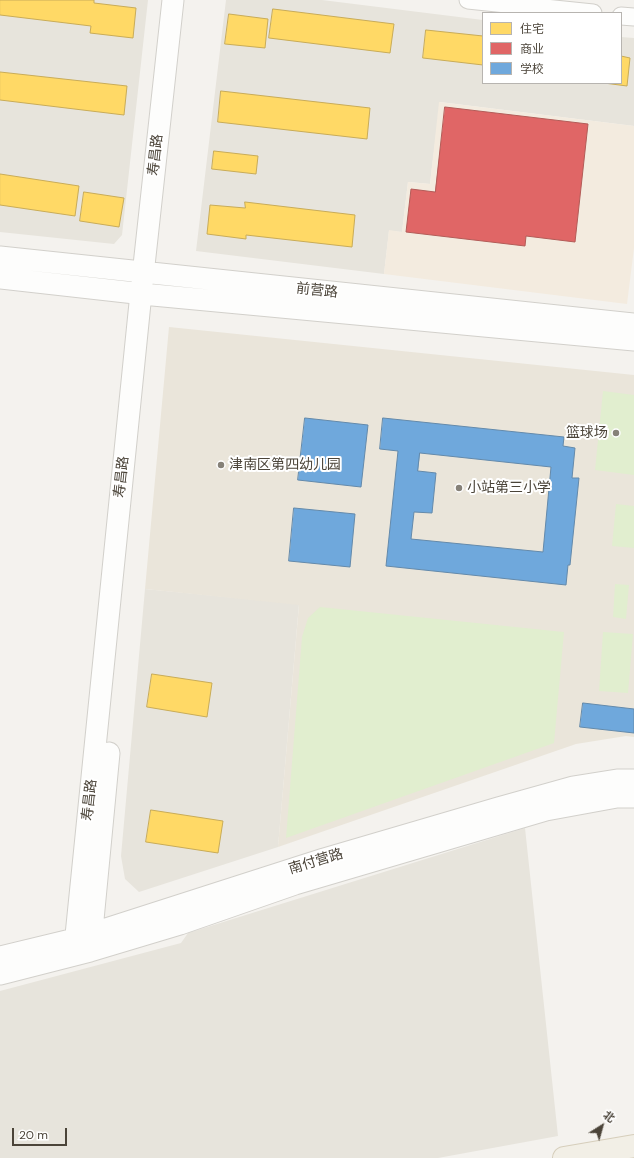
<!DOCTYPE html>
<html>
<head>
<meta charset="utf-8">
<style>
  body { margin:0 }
  #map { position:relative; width:634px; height:1158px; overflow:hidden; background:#f4f2ee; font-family:"DM Sans","Noto Sans SC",sans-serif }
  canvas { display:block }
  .legend { position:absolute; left:482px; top:12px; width:140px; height:72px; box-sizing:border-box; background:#fff; border:1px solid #b7b4b0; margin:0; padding:5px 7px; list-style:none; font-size:12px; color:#4b4439 }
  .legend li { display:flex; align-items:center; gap:8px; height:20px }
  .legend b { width:20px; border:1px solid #b7b4b0 }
  .north { position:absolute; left:582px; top:1106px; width:40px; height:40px; -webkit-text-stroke:3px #fff; paint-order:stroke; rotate:37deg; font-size:11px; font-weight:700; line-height:16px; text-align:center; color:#4b4439 }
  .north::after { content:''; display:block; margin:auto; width:14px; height:18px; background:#4b4439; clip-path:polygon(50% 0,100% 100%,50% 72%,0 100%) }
  .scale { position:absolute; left:12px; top:1128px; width:55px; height:18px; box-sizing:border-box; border:2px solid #4b4439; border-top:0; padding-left:5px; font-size:12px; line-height:14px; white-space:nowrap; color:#4b4439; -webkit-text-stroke:3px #fff; paint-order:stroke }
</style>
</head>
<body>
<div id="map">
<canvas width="634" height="1158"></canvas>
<ul class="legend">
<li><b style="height:11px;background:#ffd966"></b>住宅</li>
<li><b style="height:11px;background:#e06666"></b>商业</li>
<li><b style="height:11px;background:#6fa8dc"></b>学校</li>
</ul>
<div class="north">北</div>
<div class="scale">20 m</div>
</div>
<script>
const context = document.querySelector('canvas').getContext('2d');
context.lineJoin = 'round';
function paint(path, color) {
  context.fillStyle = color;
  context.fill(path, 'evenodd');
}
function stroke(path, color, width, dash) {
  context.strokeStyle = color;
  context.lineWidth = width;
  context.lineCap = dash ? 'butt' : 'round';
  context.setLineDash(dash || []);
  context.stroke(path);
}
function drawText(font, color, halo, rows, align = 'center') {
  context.font = font + ' "DM Sans","Noto Sans SC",sans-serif';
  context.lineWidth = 4;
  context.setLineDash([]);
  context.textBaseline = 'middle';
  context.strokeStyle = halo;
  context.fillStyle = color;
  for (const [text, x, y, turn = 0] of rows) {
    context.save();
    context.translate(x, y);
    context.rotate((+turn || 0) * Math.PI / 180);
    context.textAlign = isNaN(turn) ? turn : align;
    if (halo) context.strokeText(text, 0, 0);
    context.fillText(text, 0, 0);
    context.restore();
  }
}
paint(new Path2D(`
  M 0,0 L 148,0 L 122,235 L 114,244 L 0,232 Z
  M 226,0 L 322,0 L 483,20 L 483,83 L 621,83 L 621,37 L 634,38 L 634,126 L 440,102 L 430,184 L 408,182 L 402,232 L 389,231 L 384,274 L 196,251 Z
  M 145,589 L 299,604 L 278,847 L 139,892 L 125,879 L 121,856 Z
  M 525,828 L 558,1136 L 438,1158 L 0,1158 L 0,991 L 181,943 L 188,933 Z`), '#e7e4dc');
paint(new Path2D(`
  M 439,102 L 634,126 L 634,248 L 627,304 L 384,274 L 389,230 L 402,232 L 408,182 L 430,184 Z`), '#f3ebdf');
paint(new Path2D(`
  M 169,327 L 634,375 L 634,737 L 626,736 L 576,744 L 278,847 L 299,605 L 145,589 Z`), '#eae5da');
paint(new Path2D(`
  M 603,391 L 634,395 L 634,475 L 595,470 Z
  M 616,504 L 634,506 L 634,548 L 612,546 Z
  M 615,584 L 629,585 L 626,619 L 613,617 Z
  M 320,607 L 564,632 L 554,743 L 286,838 L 302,637 L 308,618 Z
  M 603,632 L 633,634 L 628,693 L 599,691 Z`), '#e1eecf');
const homes = new Path2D(`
  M 0,0 L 94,0 L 94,3 L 136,8 L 133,38 L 90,33 L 91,26 L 0,15 Z
  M 273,9 L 394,24 L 390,53 L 269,38 Z
  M 229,14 L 268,19 L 265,48 L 225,44 Z
  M 426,30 L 483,36 L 483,65 L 423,58 Z
  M 621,56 L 630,58 L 627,86 L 604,83 L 621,83 Z
  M 0,72 L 127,86 L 124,115 L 0,100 Z
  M 221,91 L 370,108 L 367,139 L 218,122 Z
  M 214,151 L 258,156 L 256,174 L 212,169 Z
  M 0,174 L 79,186 L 75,216 L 0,205 Z
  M 84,192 L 124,198 L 119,227 L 80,221 Z
  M 245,202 L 355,215 L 352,247 L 246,235 L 246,239 L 207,234 L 210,205 L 245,208 Z
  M 152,674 L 212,683 L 207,717 L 147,707 Z
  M 151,810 L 223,821 L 218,853 L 146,842 Z`);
paint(homes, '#ffd966');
stroke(homes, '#c9ac58', 1);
const shops = new Path2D(`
  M 445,107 L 588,124 L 575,242 L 526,236 L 525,246 L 406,232 L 411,189 L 435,192 Z`);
paint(shops, '#e06666');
stroke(shops, '#b35c58', 1);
const schools = new Path2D(`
  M 305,418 L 368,425 L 361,487 L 298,480 Z
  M 383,418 L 564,437 L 563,446 L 575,448 L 572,478 L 579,478 L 570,565 L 568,565 L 566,585 L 386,566 L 398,451 L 380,449 ZM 420,453 L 551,467 L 543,552 L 411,539 L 414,512 L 432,513 L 436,473 L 418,471 Z
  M 294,508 L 355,514 L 350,567 L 289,561 Z
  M 583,703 L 634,709 L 634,733 L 580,727 Z`);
paint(schools, '#6fa8dc');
stroke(schools, '#648aab', 1);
const minor = new Path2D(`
  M 468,0 L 593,13
  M 621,16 L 634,17`);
const tertiary = new Path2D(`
  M 0,257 L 634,324
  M 0,278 L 153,295 L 634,340
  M 90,951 L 109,753
  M 74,955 L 141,293 L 173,0
  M 0,957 L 75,939 L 324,859 L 498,808 L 573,787 L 617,780 L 634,780
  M 0,974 L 90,951 L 180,924 L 295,884 L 546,810 L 617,797 L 634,797`);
const primary = new Path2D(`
  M 564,1158 L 634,1146`);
stroke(minor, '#d2d0cb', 19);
stroke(tertiary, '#d2d0cb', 23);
stroke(primary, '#d6cebb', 24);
stroke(minor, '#fdfdfc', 17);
stroke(tertiary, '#fdfdfc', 21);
stroke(primary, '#f2efe6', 22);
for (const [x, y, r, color] of [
  [616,433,4,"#868178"],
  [221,465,4,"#868178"],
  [459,488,4,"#868178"]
]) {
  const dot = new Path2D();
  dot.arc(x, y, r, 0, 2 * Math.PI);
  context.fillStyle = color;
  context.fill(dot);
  stroke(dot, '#fff', 1.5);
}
drawText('14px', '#4b4439', '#fff', [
  ["寿昌路",156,155,-84],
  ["前营路",317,291,6],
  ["寿昌路",122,477,-84],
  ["寿昌路",90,800,-84],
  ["南付营路",316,862,-17]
]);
drawText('14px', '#4b4439', '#fff', [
  ["篮球场",608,433,"right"],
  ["津南区第四幼儿园",229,465],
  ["小站第三小学",467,488]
], 'left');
</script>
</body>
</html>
